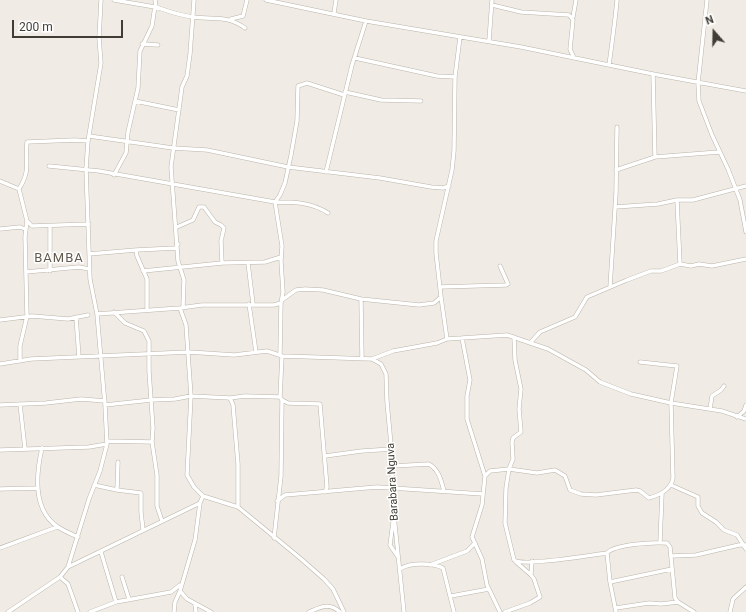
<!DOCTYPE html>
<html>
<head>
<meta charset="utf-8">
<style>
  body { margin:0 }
  #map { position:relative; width:746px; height:612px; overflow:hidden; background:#f0ece5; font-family:Roboto,sans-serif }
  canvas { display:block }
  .north { position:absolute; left:694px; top:12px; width:40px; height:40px; -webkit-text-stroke:3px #fff; paint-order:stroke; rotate:340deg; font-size:11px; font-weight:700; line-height:16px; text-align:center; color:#413d35 }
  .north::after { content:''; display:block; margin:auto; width:14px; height:18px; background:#413d35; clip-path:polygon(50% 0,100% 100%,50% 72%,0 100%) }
  .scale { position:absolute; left:12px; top:20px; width:111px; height:18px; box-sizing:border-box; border:2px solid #413d35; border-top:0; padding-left:5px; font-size:12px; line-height:14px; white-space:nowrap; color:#413d35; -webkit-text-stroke:3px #fff; paint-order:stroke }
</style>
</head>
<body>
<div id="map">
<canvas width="746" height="612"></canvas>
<div class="north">N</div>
<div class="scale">200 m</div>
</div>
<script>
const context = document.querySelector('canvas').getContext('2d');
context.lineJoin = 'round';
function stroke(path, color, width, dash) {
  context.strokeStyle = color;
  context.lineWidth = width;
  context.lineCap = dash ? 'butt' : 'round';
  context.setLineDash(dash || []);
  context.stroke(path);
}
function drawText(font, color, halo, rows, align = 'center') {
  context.font = font + ' Roboto,sans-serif';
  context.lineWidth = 3;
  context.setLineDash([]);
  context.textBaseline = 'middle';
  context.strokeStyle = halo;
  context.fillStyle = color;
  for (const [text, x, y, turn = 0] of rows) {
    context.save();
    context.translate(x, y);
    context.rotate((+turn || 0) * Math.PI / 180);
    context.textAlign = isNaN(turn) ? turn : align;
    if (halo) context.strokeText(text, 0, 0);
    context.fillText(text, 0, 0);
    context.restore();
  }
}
const street = new Path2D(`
  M 114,0 L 155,7
  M 155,0 L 156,7 C 167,11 182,16 194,17 C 215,20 227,15 245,28
  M 266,0 L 366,21 L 521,47 L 653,74 L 746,91
  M 707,0 L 698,83 L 699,101 L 712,135 L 728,169 L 740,200 L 746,232
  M 492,5 L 521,12 L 569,15 L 573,20 L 570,49 L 574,58
  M 334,13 L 336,0
  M 573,17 L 576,0
  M 231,19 L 243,16 L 247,0
  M 489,41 L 492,0
  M 142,44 L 158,45
  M 355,58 L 437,76 L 455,77
  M 609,65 C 612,43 615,22 617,0
  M 345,92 L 381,100 L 421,101
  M 135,101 L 179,110
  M 89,136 L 173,148 L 207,150 L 288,167 L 380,178 L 431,187 L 443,188 L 449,186
  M 655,157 L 719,152
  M 49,166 L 99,171 L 275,202 C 294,202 311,202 328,213
  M 616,170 L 655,157 L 653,74
  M 326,172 L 352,65 L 366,21
  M 114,175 L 126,153 L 128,132 L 138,88 L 140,51 L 152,26 L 155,6
  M 0,181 L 19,189 L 27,221 L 32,226 L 89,224
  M 19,189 C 31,170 25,162 27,142 L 75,140 L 88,141
  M 677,200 L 680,264
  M 615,207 L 658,204 L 677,200 L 693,200 L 746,186
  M 50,226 L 50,271
  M 177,227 L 193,220 L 199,207 L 204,207 L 215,222 L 221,225 L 224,228 L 221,241 L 222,263
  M 0,229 L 20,227 L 25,229
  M 136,250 L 176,248 L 178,244
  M 89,254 L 136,250 L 137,256 L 147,279 L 147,309
  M 248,263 L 253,304
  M 143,271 L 222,263 L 265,262 L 281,257
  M 26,272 L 79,267 L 89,269
  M 440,287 L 506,285 L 508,284 L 500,266
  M 610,287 L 616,193 L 617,127
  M 441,297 L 447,339
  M 361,299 L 362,359
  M 282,300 L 296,290 L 305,289 L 323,290 L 361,299 L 419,305 L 434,303 L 441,297 L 436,253 L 436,241 L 452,170 L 454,151 L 455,77 L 460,37
  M 249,304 L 256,352
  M 183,306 L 184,280 L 178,261 L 171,167 L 182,87 L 187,76 L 190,54 L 194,0
  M 180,308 L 202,305 L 274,305 L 281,303 L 283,292 L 281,261 L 282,246 L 275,202 L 280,195 L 285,183 L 291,155 L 297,121 L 298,86 L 307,83 L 344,95
  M 114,312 L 125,323 L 144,331 L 149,341 L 149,371 L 153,428 L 152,442 L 157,475 L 157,506 L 162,521
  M 97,314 L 180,308 L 186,325 L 191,396 L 187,475 L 194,487 L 203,496 L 238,507 L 300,558 L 324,579 L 333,589 L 344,612
  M 76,317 L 79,357
  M 0,320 L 32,316 L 68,319 L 88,315
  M 514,337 L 515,360 L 521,389 L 519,409 L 521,432 L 513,438 L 512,442 L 513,459 L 509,469 L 506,488 L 505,523 L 514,560 C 522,567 593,555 607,553
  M 462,338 L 470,380 L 467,396 L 467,419 L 485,476
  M 530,343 L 540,332 L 575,317 L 587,297 L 627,280 L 651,271 L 661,271 L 680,264 L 691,266 L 699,264 L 712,266 L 746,259
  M 280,354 L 281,303
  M 372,359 L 381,364 L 386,374 L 387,402 L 393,466 L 391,487 L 404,612
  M 20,361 L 20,346 L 27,316 L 25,237 L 27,221
  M 0,364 L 31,359 L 189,352 L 234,355 L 267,351 L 282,356 L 372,359 L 393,351 L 437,343 L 447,339 L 507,335 L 548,349 L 586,370 L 600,382 L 631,394 L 671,403 L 722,411 L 746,419
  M 230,398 L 245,396 L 280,397
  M 282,400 L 288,403 L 320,404 L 327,487 L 325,492
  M 20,404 L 25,449
  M 0,405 L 46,403 L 81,399 L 105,401
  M 105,405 L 151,400 L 175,399 L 191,396 L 230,398 L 233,405 L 238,464 L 238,507
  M 710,409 L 712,396 L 721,390 L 724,386
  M 737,417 L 744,411 L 746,405
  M 107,441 L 152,442
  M 42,448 C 36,474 32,510 58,527 C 64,531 71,534 78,537
  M 0,450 L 89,447 L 107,444
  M 325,456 L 362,451 L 392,449
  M 393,466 L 429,464 C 439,470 441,480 444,491
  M 94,485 L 117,490 L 141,493 L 141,512 L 143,530
  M 671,485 L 698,497 L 698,506 L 702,513 L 716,522 L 724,530 L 737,535 L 746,549
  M 0,489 L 38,488
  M 117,490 L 118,462
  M 277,501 L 285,495 L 377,487 L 483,494
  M 200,503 L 195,540 L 180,591 L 187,599 L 211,612
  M 393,522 L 390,545 L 398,557
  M 274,538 L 281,476 L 282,400 L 280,397 L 282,356
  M 660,542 L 662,494
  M 0,548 L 57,527
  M 101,552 L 116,602
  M 671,556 L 696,555 L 739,545 L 746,545
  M 516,562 L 531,575
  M 430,565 L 467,551 L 475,543
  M 68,567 L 200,503 L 203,496
  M 400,569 C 410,562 433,563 443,568 L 454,612
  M 60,577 L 68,584 L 78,612
  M 122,577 L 129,599
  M 610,582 L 672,569
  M 451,596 L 489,589
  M 195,604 L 196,612
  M 616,608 L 649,603 L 661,604 L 678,602
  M 8,612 L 60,577 L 68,567 L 89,499 L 100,471 L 107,444 L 105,405 L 97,314 L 90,279 L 86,169 L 88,141 L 101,63 L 99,38 L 101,0
  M 90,612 L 116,602 L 171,592 L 180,585
  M 174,612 L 175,602 L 180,591
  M 309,612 C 321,607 329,602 340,612
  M 500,612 L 487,585 L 482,559 L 472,537 L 482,505 L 485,476 L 490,471 L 509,469 L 537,473 L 555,470 L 565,476 L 570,490 L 581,494 L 596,495 L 636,490 L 640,491 L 649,498 C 660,495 671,490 673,478 L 671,403 L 677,366 L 640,362
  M 505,612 L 530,603 L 540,597 L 534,579 L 531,575 L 532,561
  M 616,612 L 610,582 L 607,553 C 615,544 655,542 667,543 L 670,547 L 675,598 L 678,602 L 694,612
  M 730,612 L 733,599 L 746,587`);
stroke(street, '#bab4a9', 4.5);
stroke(street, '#fff', 3.5);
drawText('11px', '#413d35', '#fff', [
  ["Barabara Nguva",393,482,-93]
]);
context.letterSpacing = '1px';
drawText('13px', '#635a4e', '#fff', [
  ["BAMBA",59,259]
]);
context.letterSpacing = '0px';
</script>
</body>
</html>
